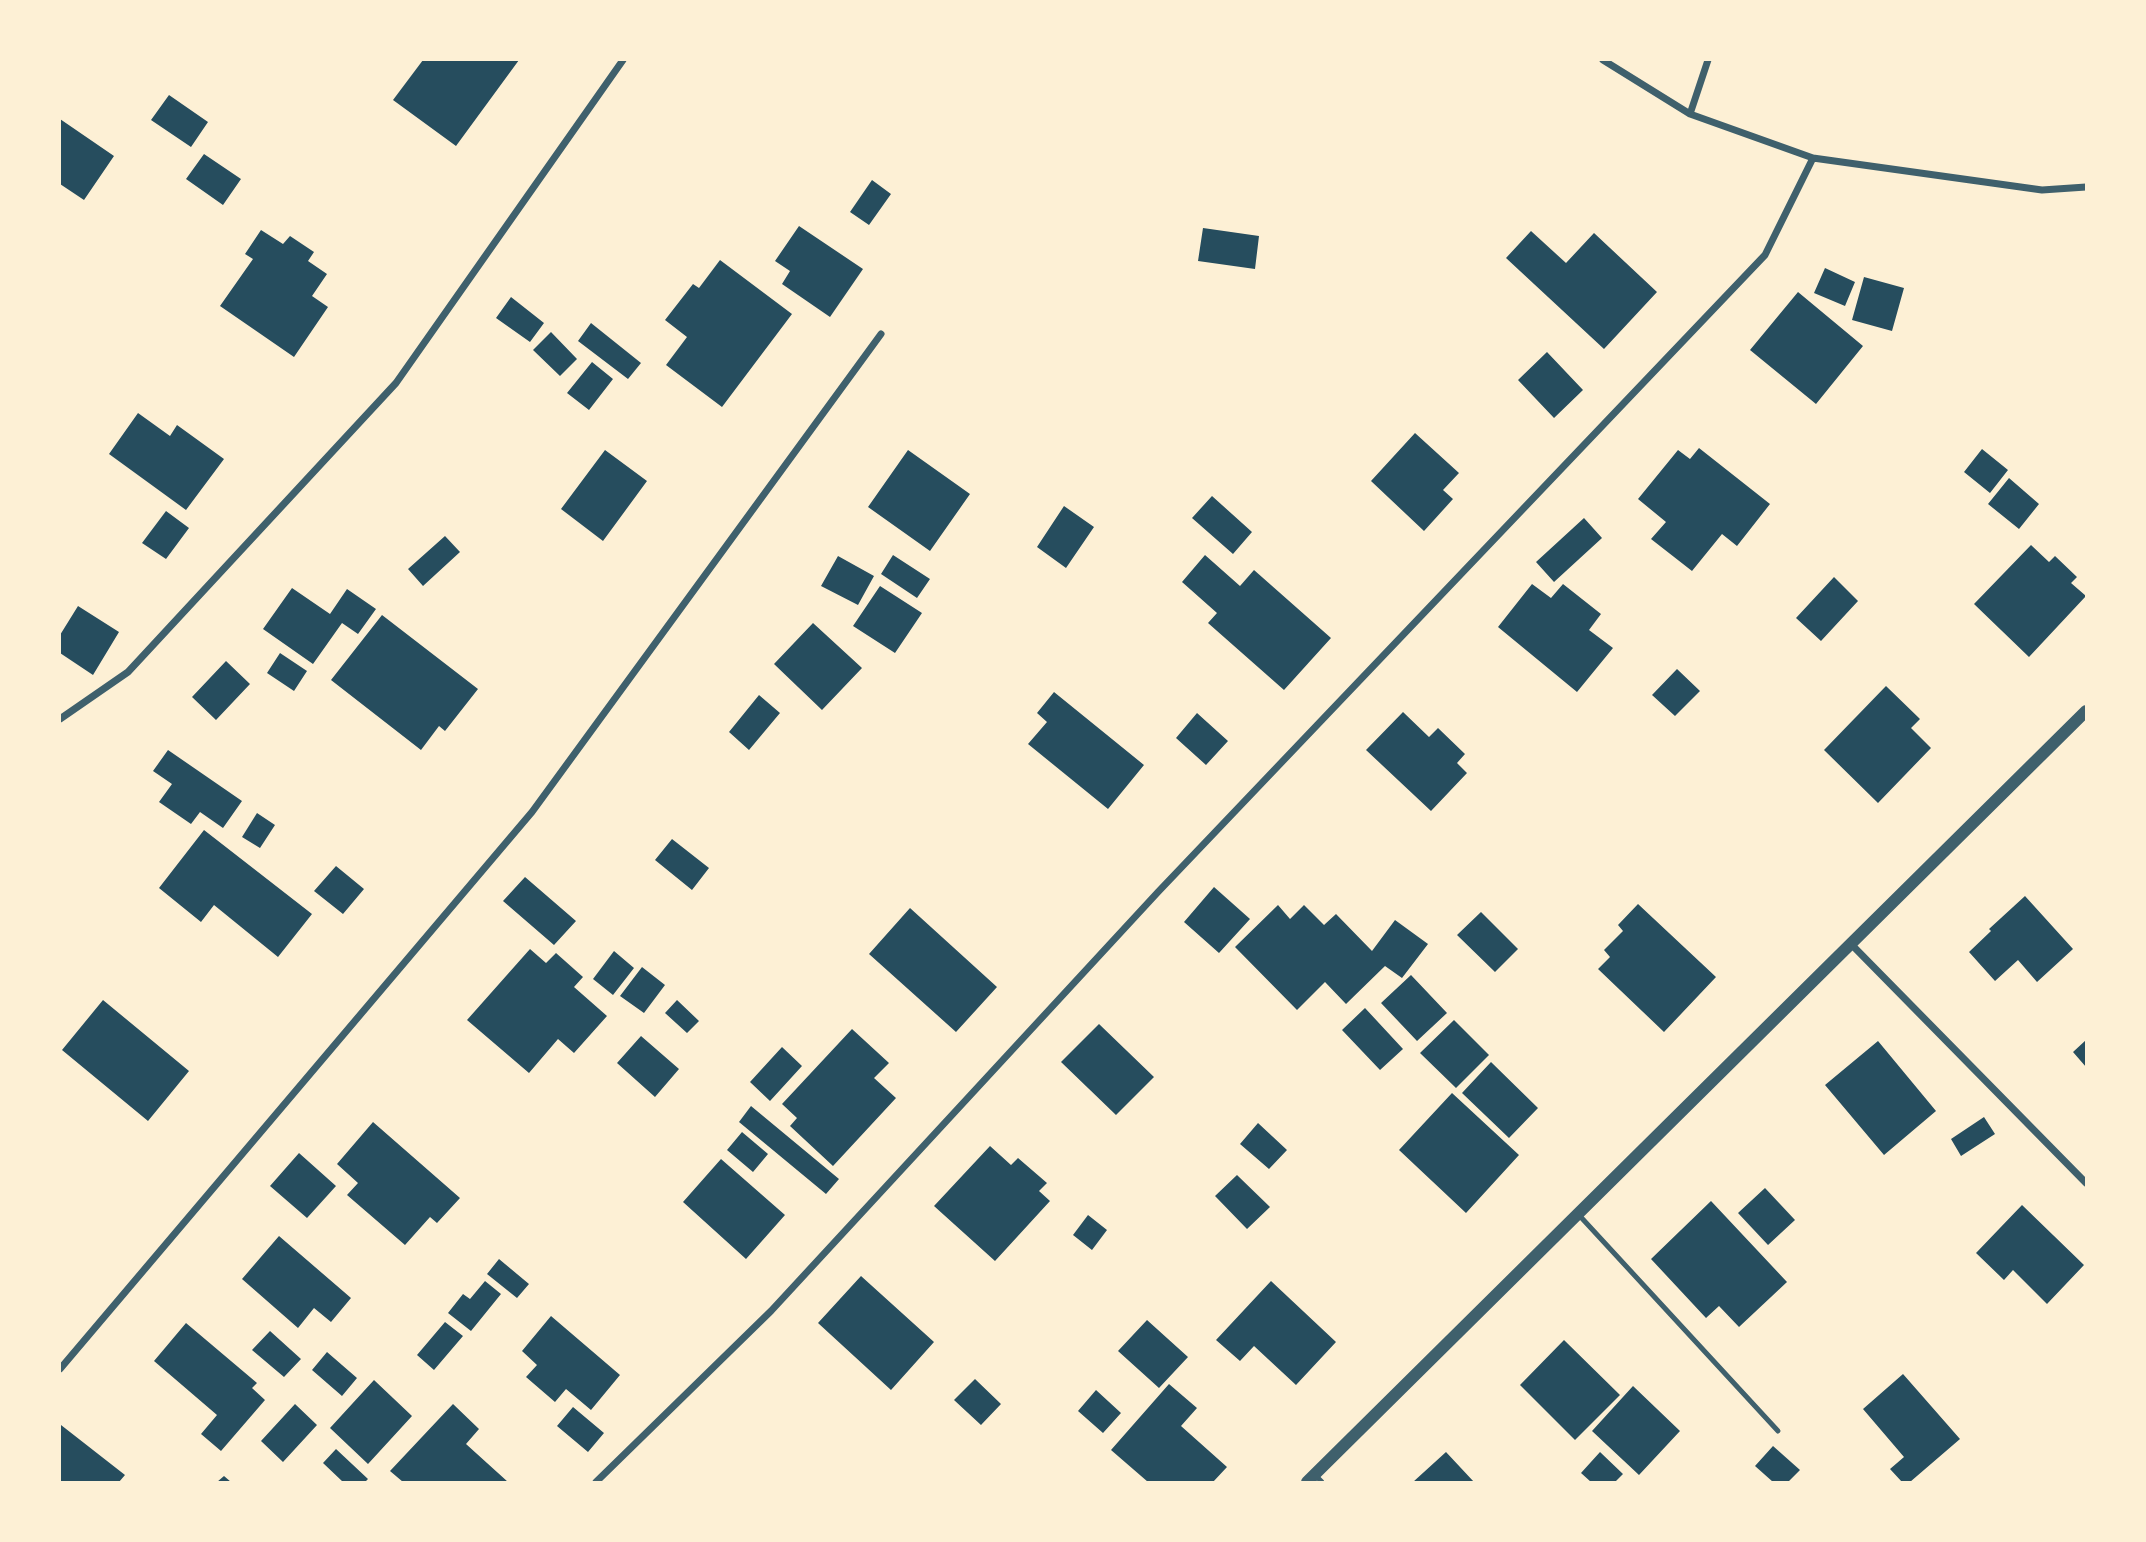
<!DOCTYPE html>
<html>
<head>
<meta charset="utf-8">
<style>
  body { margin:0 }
  #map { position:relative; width:2146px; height:1542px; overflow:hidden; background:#fdf0d5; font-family:Montserrat,sans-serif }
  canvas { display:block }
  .frame { position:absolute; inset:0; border:61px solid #fdf0d5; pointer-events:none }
</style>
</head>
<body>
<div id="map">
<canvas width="2146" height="1542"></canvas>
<div class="frame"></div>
</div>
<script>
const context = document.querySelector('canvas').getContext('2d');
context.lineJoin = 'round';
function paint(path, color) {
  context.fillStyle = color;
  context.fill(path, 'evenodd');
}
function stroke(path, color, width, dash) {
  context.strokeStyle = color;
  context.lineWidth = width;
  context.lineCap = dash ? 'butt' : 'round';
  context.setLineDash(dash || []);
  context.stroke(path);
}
paint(new Path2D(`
  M 423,60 L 519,60 L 456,146 L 393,100 Z
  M 169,95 L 208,122 L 191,147 L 151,120 Z
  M 60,119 L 114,156 L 84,200 L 60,184 Z
  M 204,154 L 241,179 L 223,205 L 186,179 Z
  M 872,180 L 891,194 L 869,225 L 850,212 Z
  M 799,226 L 863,269 L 830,317 L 782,284 L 790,271 L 775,261 Z
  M 1203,228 L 1259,236 L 1255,269 L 1198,261 Z
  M 261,230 L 283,244 L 290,236 L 314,252 L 308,261 L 327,274 L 312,296 L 328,307 L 294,357 L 220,306 L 253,259 L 245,254 Z
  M 1531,231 L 1566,263 L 1594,233 L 1657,292 L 1604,349 L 1506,258 Z
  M 720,260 L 792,314 L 722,407 L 666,365 L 687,337 L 665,320 L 693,284 L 699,288 Z
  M 1825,268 L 1855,282 L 1845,306 L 1814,293 Z
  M 1864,277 L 1904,288 L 1892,331 L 1852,320 Z
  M 1798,292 L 1863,346 L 1816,404 L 1750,350 Z
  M 511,297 L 544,323 L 530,342 L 496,318 Z
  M 591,323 L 641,363 L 628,379 L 578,341 Z
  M 551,332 L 577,359 L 560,376 L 533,350 Z
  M 1547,352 L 1583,390 L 1554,418 L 1518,380 Z
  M 592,362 L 613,379 L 589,410 L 567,393 Z
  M 138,413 L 170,436 L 177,425 L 224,459 L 186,510 L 109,454 Z
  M 1415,433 L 1459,473 L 1443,490 L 1453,499 L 1424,531 L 1371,481 Z
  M 1699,448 L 1770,504 L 1737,546 L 1722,534 L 1692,571 L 1651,539 L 1666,522 L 1638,499 L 1678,450 L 1690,459 Z
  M 1982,449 L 2008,470 L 1990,493 L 1964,472 Z
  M 605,450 L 647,481 L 603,541 L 561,509 Z
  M 908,450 L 970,494 L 930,551 L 868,507 Z
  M 2009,478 L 2039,504 L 2019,529 L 1988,504 Z
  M 1212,496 L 1252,532 L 1233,554 L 1192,518 Z
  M 1064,506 L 1094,527 L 1066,568 L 1037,547 Z
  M 166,511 L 189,528 L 166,559 L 142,543 Z
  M 1584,518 L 1602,538 L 1554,582 L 1536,562 Z
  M 445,536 L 460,552 L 423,586 L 408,569 Z
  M 2031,545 L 2049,562 L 2055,556 L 2077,577 L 2071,583 L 2086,596 L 2029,657 L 1974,604 Z
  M 893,555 L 930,579 L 917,598 L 881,574 Z
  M 1205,555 L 1240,586 L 1254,570 L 1331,638 L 1284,690 L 1208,623 L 1217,613 L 1182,582 Z
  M 838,556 L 874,576 L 858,605 L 821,586 Z
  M 1834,577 L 1858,601 L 1821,641 L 1796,618 Z
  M 1532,584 L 1551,598 L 1563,584 L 1601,614 L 1589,630 L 1613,648 L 1577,692 L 1498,627 Z
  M 880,586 L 922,613 L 895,653 L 853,626 Z
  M 292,588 L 330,614 L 347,589 L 376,609 L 358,634 L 342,623 L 313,664 L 263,629 Z
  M 78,606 L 119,632 L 93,675 L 60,653 L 60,635 Z
  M 382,615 L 478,689 L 445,731 L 439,726 L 421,750 L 331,680 Z
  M 813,623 L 862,668 L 822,710 L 774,664 Z
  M 280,653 L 307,671 L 294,691 L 267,673 Z
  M 226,661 L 250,684 L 216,720 L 192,697 Z
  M 1677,669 L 1700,691 L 1675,716 L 1652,695 Z
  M 1886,686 L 1920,719 L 1911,728 L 1931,748 L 1878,803 L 1824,750 Z
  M 1054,692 L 1144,765 L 1108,809 L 1028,744 L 1047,722 L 1037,713 Z
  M 759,695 L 780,713 L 749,750 L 729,732 Z
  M 1403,712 L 1429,737 L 1438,728 L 1465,754 L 1457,763 L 1467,773 L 1431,811 L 1366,750 Z
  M 1197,713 L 1228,741 L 1206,765 L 1176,738 Z
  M 168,750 L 242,801 L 223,828 L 200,812 L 191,824 L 159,802 L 172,784 L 153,771 Z
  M 257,813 L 275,825 L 260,848 L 242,837 Z
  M 204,830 L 312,914 L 278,957 L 214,905 L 201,922 L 159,888 Z
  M 672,839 L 709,868 L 692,890 L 655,860 Z
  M 336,866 L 364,889 L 343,914 L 314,891 Z
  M 525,877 L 576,921 L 554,945 L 503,901 Z
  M 1214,887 L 1250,919 L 1219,953 L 1184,922 Z
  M 2025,896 L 2073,949 L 2037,982 L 2018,960 L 1995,981 L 1969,952 L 1991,931 L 1989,929 Z
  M 1638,904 L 1716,977 L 1664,1032 L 1598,969 L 1610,957 L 1604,950 L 1623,931 L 1618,925 Z
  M 1278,905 L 1290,919 L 1304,905 L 1324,925 L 1336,914 L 1372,951 L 1395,920 L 1428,944 L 1402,978 L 1385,966 L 1346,1004 L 1325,982 L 1297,1010 L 1235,947 Z
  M 910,908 L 997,987 L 956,1032 L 869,954 Z
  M 1481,912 L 1518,949 L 1495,972 L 1457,935 Z
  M 530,949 L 546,963 L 556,953 L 583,977 L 574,987 L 607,1016 L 574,1053 L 558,1039 L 529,1073 L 467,1020 Z
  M 614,951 L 634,968 L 613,995 L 593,979 Z
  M 642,967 L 665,985 L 644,1013 L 620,996 Z
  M 1411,975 L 1447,1013 L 1417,1041 L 1381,1003 Z
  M 103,1000 L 189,1071 L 148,1121 L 62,1050 Z
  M 677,1000 L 699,1021 L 687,1033 L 665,1013 Z
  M 1365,1008 L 1403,1049 L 1380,1070 L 1342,1030 Z
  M 1454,1020 L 1489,1055 L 1456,1088 L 1420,1053 Z
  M 1099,1024 L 1154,1077 L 1116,1115 L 1061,1062 Z
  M 852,1029 L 889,1063 L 874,1078 L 896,1098 L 833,1166 L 790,1126 L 797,1118 L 782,1104 Z
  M 641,1036 L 679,1069 L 655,1097 L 617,1063 Z
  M 2086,1040 L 2086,1067 L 2073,1052 Z
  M 1878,1041 L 1936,1111 L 1884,1155 L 1825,1085 Z
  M 782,1047 L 802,1066 L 770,1101 L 750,1082 Z
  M 1491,1062 L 1538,1108 L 1509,1138 L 1462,1093 Z
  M 1452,1093 L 1519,1155 L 1466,1213 L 1399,1150 Z
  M 751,1106 L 839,1179 L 826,1194 L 739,1122 Z
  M 1984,1117 L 1995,1134 L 1961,1156 L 1951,1139 Z
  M 373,1122 L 460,1198 L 437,1223 L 430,1217 L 405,1245 L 347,1195 L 358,1183 L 337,1164 Z
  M 1258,1123 L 1287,1150 L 1269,1169 L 1240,1144 Z
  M 742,1132 L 768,1154 L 753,1172 L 727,1150 Z
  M 990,1146 L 1011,1165 L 1018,1158 L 1047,1183 L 1039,1191 L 1050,1201 L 995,1261 L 934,1206 Z
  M 299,1153 L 336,1186 L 307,1218 L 270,1186 Z
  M 721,1159 L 785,1215 L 746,1259 L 683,1202 Z
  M 1237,1175 L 1270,1207 L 1247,1229 L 1215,1196 Z
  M 1765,1188 L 1795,1220 L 1768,1245 L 1738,1213 Z
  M 1711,1201 L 1787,1282 L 1739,1327 L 1719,1306 L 1706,1318 L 1651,1259 Z
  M 2022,1205 L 2084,1265 L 2047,1304 L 2013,1270 L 2004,1280 L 1976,1253 Z
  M 1088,1215 L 1107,1230 L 1092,1250 L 1073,1235 Z
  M 279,1236 L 351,1298 L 331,1322 L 314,1308 L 298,1328 L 242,1279 Z
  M 499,1259 L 529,1284 L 517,1298 L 487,1274 Z
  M 861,1276 L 934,1342 L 891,1390 L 818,1323 Z
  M 485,1281 L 501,1294 L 471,1331 L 448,1313 L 463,1294 L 470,1299 Z
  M 1271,1281 L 1336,1342 L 1296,1385 L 1254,1346 L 1240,1361 L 1216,1340 Z
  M 551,1316 L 620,1375 L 591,1410 L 566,1389 L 555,1402 L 526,1377 L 537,1365 L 522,1351 Z
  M 1147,1320 L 1188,1357 L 1159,1388 L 1118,1351 Z
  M 445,1322 L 463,1336 L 434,1370 L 417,1355 Z
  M 186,1323 L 257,1383 L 252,1388 L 265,1400 L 221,1451 L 201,1434 L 217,1415 L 154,1361 Z
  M 270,1331 L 301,1359 L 284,1377 L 252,1350 Z
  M 1564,1340 L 1620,1395 L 1575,1440 L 1520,1385 Z
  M 327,1352 L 357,1378 L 342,1396 L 312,1370 Z
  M 1903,1374 L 1960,1439 L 1910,1482 L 1902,1482 L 1890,1469 L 1904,1457 L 1863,1409 Z
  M 975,1379 L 1001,1404 L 981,1425 L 954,1400 Z
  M 374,1380 L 412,1416 L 368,1464 L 330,1428 Z
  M 1169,1384 L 1197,1408 L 1181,1426 L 1227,1467 L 1213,1482 L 1148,1482 L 1111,1450 Z
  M 1633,1386 L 1680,1431 L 1639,1475 L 1592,1431 Z
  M 1096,1390 L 1121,1413 L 1103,1433 L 1078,1411 Z
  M 295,1404 L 317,1425 L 283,1462 L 261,1441 Z
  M 453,1404 L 479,1429 L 466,1444 L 508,1482 L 403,1482 L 390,1471 Z
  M 573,1407 L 604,1433 L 588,1452 L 557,1426 Z
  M 61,1425 L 125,1475 L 119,1482 L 60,1482 Z
  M 1773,1446 L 1800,1470 L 1788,1482 L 1773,1482 L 1755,1466 Z
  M 336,1449 L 368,1479 L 365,1482 L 343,1482 L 323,1463 Z
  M 1446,1452 L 1474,1482 L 1413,1482 Z
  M 1600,1452 L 1623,1474 L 1615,1482 L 1591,1482 L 1581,1473 Z
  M 224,1476 L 231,1482 L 217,1482 Z`), '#264d5e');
stroke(new Path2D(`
  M 1578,1214 L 1778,1431
  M 1315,1475 L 1322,1482`), '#3f606c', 5);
stroke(new Path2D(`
  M 1603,60 L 1690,114 L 1813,158 L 2042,190 L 2086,187
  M 1690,114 L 1708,60
  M 60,719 L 128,672 L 396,383 L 623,60
  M 1851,944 L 2086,1183
  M 60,1369 L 532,812 L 881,334
  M 596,1482 L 771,1311 L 1158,892 L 1765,255 L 1813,158`), '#3f606c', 7);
stroke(new Path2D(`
  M 1307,1482 L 2086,711`), '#3f606c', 12);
</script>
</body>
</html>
